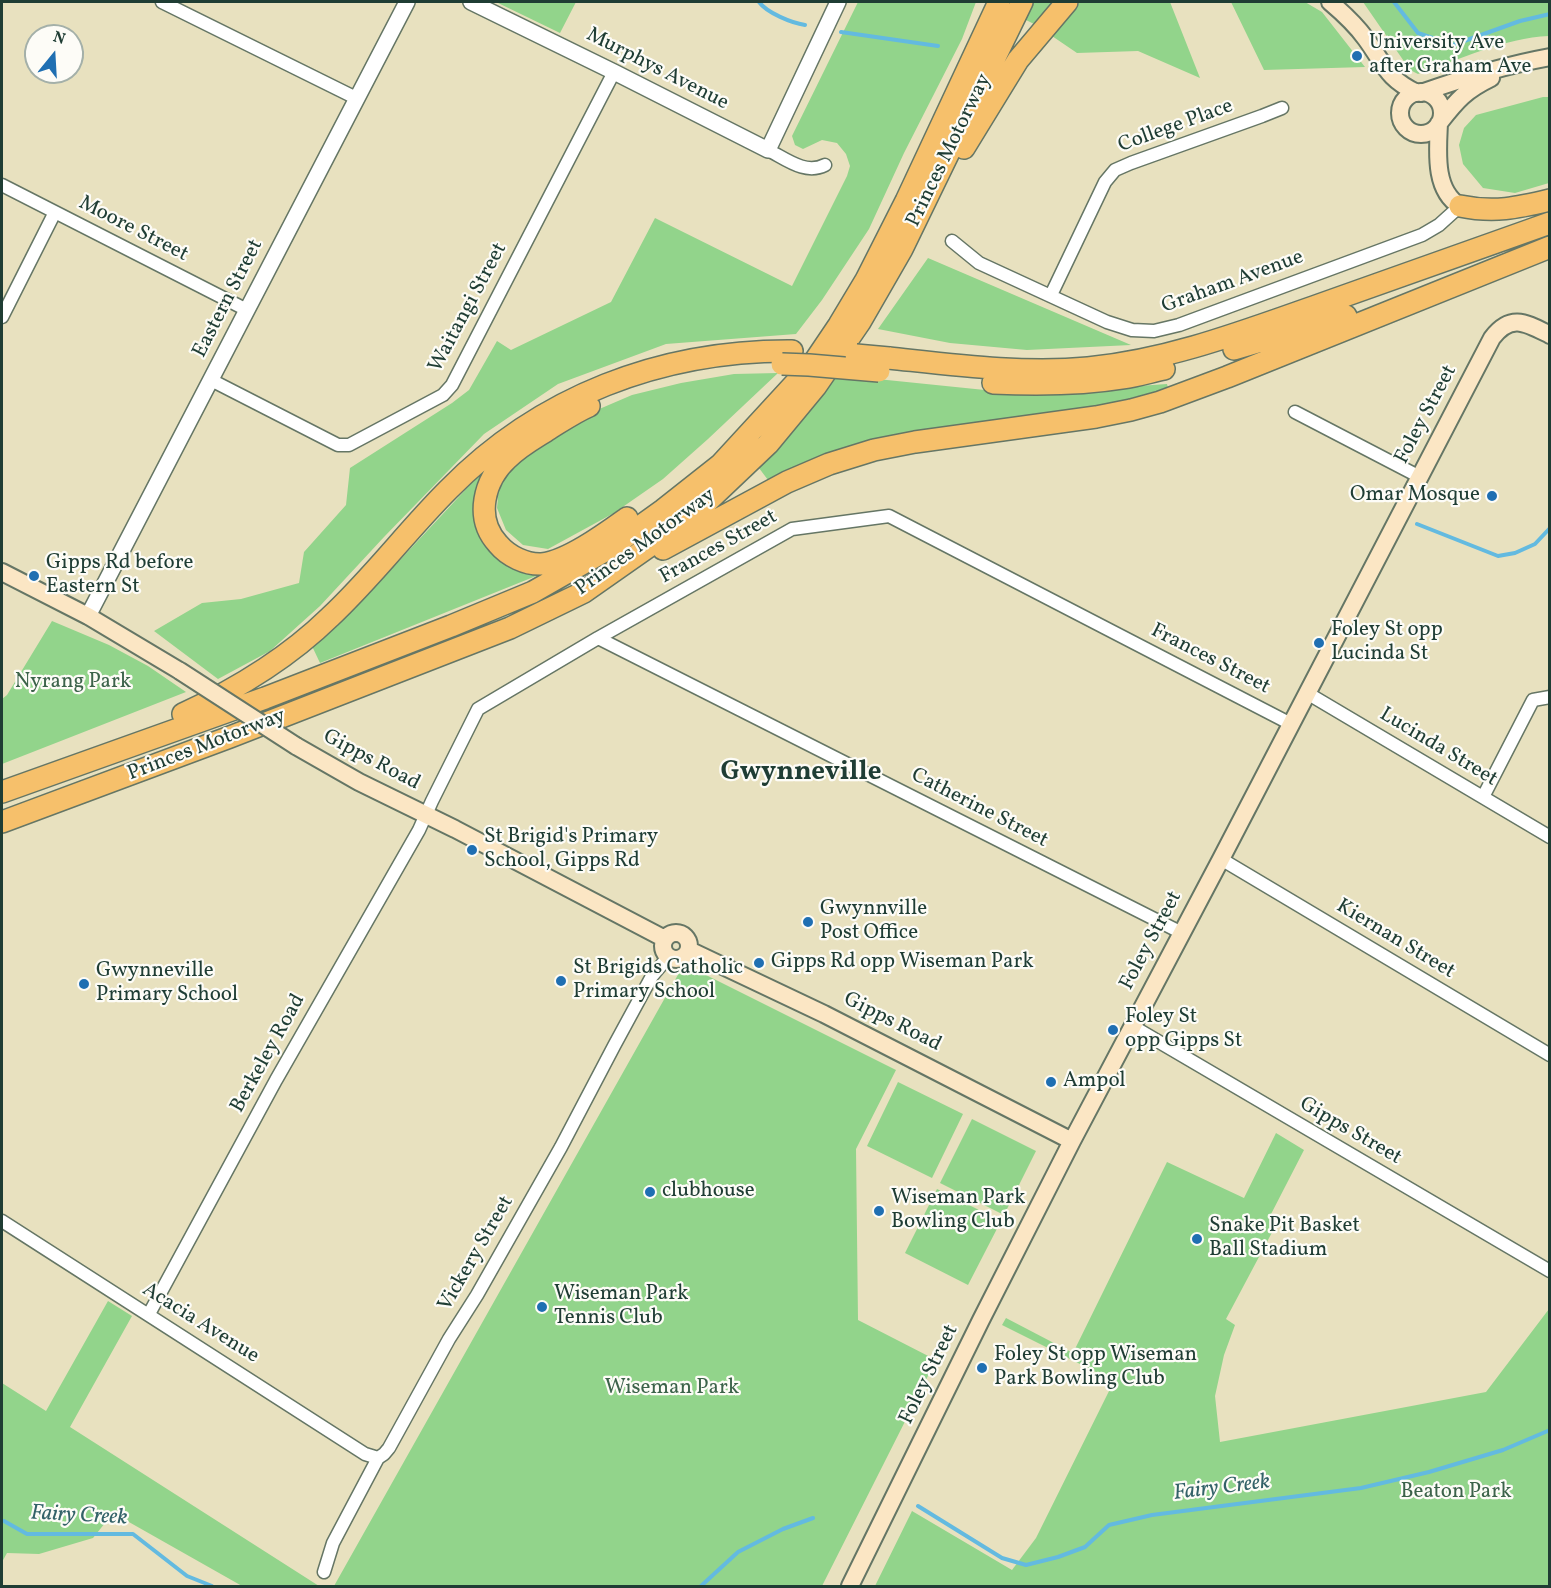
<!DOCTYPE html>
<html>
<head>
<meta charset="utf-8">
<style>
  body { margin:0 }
  #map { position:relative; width:1551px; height:1588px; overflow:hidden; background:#e8e1bf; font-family:Vollkorn,serif }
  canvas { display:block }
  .frame { position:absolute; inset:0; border:3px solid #1f3d34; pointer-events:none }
  .north { position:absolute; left:24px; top:24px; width:60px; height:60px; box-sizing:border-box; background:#fdfcf7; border:2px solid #a4b0a9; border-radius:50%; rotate:18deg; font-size:16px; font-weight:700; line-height:24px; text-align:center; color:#1f3d34 }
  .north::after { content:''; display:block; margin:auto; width:21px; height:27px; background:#1f6fb2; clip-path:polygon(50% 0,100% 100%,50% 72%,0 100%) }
</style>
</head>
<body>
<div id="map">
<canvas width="1551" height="1588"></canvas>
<div class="frame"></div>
<div class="north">N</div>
</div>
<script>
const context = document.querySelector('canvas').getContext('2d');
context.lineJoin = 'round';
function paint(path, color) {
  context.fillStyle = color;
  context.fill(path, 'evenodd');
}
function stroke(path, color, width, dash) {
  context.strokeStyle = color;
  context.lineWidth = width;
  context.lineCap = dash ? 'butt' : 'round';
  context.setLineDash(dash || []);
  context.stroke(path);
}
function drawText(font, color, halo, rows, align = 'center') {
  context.font = font + ' Vollkorn,serif';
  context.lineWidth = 4.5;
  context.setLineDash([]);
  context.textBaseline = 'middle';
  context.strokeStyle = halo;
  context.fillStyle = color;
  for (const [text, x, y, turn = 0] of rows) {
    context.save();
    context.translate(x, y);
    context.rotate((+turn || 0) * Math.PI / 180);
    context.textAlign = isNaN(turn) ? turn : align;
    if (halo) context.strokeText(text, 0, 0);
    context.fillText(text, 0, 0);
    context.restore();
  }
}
paint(new Path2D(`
  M 496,2 L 576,2 L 560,33 Z
  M 858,2 L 976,2 L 962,39 L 904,153 L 869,229 L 822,300 L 796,334 L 666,344 L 558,384 L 484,434 L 384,537 L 320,606 L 270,651 L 218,679 L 154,631 L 202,603 L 241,599 L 299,583 L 304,552 L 346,505 L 350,468 L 452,403 L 469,390 L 497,341 L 511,350 L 611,302 L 655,218 L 792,286 L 847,176 L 850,166 L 846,154 L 837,143 L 822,140 L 803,149 L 795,145 L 792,136 Z
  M 1034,2 L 1056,2 L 1034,24 L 1024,19 Z
  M 1080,2 L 1170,2 L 1200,78 L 1138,51 L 1077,53 L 1052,36 Z
  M 1231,2 L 1305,2 L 1322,12 L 1365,67 L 1264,70 Z
  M 1363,2 L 1549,2 L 1549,36 C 1504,38 1461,59 1418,74 L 1410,70 Z
  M 1543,97 L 1549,97 L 1549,183 L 1515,193 L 1483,188 L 1463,164 L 1459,145 L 1464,128 L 1476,115 Z
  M 928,258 L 1131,345 L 1027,350 L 950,343 L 878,329 Z
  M 778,373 L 708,439 L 663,479 L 614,513 L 548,549 L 523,545 L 506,530 L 497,508 L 499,487 L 515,464 L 590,413 L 632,395 L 681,383 L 734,374 Z
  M 838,375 L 1024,394 L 1167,384 L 1168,388 L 1088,410 L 911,433 L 830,452 L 768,480 L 759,468 Z
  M 482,472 L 476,493 L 475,524 L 496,556 L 546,572 L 320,663 L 312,646 L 358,605 Z
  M 52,621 L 109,645 L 148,666 L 186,692 L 2,764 L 2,699 L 7,695 Z
  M 684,964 L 896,1070 L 856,1149 L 858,1320 L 936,1360 L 822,1586 L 334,1586 Z
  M 898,1082 L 963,1114 L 932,1178 L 867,1146 Z
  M 972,1119 L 1036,1151 L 1004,1215 L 940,1183 Z
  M 1276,1133 L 1304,1150 L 1269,1218 L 1277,1223 L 1226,1319 L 1235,1325 L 1224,1355 L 1215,1396 L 1220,1442 L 1486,1392 L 1549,1309 L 1549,1586 L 875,1586 L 912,1511 L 1012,1570 L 1036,1538 L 1114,1381 L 1002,1325 L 1006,1318 L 1073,1353 L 1167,1162 L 1244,1198 Z
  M 937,1189 L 1001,1221 L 968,1285 L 905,1253 Z
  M 108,1301 L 132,1316 L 70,1427 L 319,1586 L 242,1586 L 113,1513 L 93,1538 L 39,1554 L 7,1553 L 2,1562 L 2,1383 L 46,1411 Z`), '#92d48b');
stroke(new Path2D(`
  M 759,2 C 767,13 792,23 805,25
  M 1394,2 L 1418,33 L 1453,45 L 1520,21 L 1550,14
  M 841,32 L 938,46
  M 1417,524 L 1498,556 L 1515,553 L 1535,544 L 1550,528
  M 918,1506 L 1002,1558 L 1026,1565 L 1058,1557 L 1085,1547 L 1109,1525 L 1152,1515 L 1361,1488 L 1429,1472 L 1503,1450 L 1550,1430
  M 4,1521 L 27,1534 L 133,1534 L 187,1576 L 212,1586
  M 701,1586 L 738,1552 L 783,1529 L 813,1518`), '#63bae0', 4);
const minor = new Path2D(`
  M 162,2 L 356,98
  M 768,150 C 786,159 805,175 825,165
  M 2,185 L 247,310
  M 952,241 L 979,263 L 1107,322 L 1132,330 L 1154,331 L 1179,325 L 1422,235 L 1439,225 L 1460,206
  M 1051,295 L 1105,182 L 1115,170 L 1131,163 L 1262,116 L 1282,108
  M 2,317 L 55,212
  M 211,380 L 338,445 L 349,445 L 443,395 L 452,385 L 614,72
  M 1295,412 L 1420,477
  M 598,638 L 1182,933
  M 1307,693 L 1550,837
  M 1483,797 L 1533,700 L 1550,697
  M 1221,859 L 1550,1055
  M 1132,1026 L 1550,1271
  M 2,1221 L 365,1454 L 378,1458
  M 149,1314 L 276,1080 L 419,830 L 432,801 L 478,709 L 598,638 L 792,529 L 889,516 L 1291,724
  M 324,1572 L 333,1543 L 378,1458 L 384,1454 L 389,1448 L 449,1339 L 477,1295 L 561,1147 L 614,1046 L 652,976 L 669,956`);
const tertiary = new Path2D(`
  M 471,2 L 614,72 L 768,150 L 838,2
  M 88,616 L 407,2`);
const secondary = new Path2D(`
  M 1330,2 C 1343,13 1356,25 1366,39 C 1385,65 1386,78 1417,93
  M1400 113a21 21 0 1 1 42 0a21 21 0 1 1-42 0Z
  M 1421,93 C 1463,78 1506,65 1550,57
  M 1440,122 C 1457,100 1466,90 1491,78
  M 1439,123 C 1438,149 1433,190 1460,206
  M 2,572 L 88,616 L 180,671
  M 296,746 L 359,782 L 455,829 L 665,939
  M663 946a13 13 0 1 1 26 0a13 13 0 1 1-26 0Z
  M 689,950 L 824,1014 L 1072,1141
  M 850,1586 L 981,1320 L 1072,1141 L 1221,859 L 1492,338 C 1511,313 1526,323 1550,335`);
const motorway = new Path2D(`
  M 964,148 L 1018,60 L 1067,2
  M 1460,206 C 1494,213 1517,208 1550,200
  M 1234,349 L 1346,316
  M 889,358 C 955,365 1022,374 1088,368 C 1169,360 1242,332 1319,305 C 1396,278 1473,251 1550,223
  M 993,383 C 1036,385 1080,385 1123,378 C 1137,376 1150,372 1164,369
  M 589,406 C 575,412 562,421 549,429 C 535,438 520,446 508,458 C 484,480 474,518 498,544 C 508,556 526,565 542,564 C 568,561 606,533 627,518
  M 663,549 L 787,482 L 829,464 L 874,450 L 915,442 L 1096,417 L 1131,410 L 1160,402 L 1227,377 L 1550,247
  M 183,714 C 237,689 287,659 330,617 C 372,578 407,531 448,490 C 540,396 662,350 792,351
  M 2,792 L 265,698 L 451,626 L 533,592 L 610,548 L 663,510 L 720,465 L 812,365 L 839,325 L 866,280 L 906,201 L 999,2
  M 2,822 L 230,737 L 510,628 L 584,592 L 671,531 L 708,501 L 768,444 L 816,386 L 860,322 L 902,249 L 1022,2`);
stroke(minor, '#657665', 15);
stroke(tertiary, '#657665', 18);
stroke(secondary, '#657665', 20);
stroke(motorway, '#657665', 24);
stroke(minor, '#fff', 12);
stroke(tertiary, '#fff', 15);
stroke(secondary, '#fbe6c4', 16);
stroke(motorway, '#f6c06b', 21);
const secondaryBridge = new Path2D(`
  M 180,671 L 296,746`);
const motorwayBridge = new Path2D(`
  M 856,355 L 889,358
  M 782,364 L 809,365 L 879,371`);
stroke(secondaryBridge, '#657665', 20, []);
stroke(motorwayBridge, '#657665', 24, []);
stroke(secondaryBridge, '#fbe6c4', 16);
stroke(motorwayBridge, '#f6c06b', 21);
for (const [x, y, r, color] of [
  [1357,56,6,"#1f6fb2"],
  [1492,496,6,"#1f6fb2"],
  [34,576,6,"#1f6fb2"],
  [1319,643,6,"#1f6fb2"],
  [472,850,6,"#1f6fb2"],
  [808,922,6,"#1f6fb2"],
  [759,963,6,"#1f6fb2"],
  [561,981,6,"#1f6fb2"],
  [84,984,6,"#1f6fb2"],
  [1113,1030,6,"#1f6fb2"],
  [1051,1082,6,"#1f6fb2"],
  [650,1192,6,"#1f6fb2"],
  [879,1211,6,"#1f6fb2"],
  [1197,1239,6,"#1f6fb2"],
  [542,1307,6,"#1f6fb2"],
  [982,1368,6,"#1f6fb2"]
]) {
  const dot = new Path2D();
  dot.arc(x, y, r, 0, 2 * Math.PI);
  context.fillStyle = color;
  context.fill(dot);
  stroke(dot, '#fdfcf7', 2);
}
drawText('21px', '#1f3d34', '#fdfcf7', [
  ["University Ave",1369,44],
  ["after Graham Ave",1369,68],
  ["Omar Mosque",1480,496,"right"],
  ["Gipps Rd before",46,564],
  ["Eastern St",46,588],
  ["Foley St opp",1331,631],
  ["Lucinda St",1331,655],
  ["St Brigid's Primary",484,838],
  ["School, Gipps Rd",484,862],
  ["Gwynnville",820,910],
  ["Post Office",820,934],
  ["Gipps Rd opp Wiseman Park",771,963],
  ["St Brigids Catholic",573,969],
  ["Primary School",573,993],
  ["Gwynneville",96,972],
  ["Primary School",96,996],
  ["Foley St",1125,1018],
  ["opp Gipps St",1125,1042],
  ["Ampol",1063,1082],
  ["clubhouse",662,1192],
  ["Wiseman Park",891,1199],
  ["Bowling Club",891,1223],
  ["Snake Pit Basket",1209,1227],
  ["Ball Stadium",1209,1251],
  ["Wiseman Park",554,1295],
  ["Tennis Club",554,1319],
  ["Foley St opp Wiseman",994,1356],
  ["Park Bowling Club",994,1380]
], 'left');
drawText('21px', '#1f3d34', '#fdfcf7', [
  ["Murphys Avenue",657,70,27],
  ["College Place",1176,127,-20],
  ["Princes Motorway",950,151,-64],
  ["Moore Street",133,230,27],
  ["Graham Avenue",1233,283,-20],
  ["Eastern Street",229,299,-63],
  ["Waitangi Street",469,308,-62],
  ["Foley Street",1427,415,-62],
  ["Princes Motorway",646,543,-36],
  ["Frances Street",719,548,-29],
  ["Frances Street",1210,660,27],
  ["Princes Motorway",207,746,-21],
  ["Lucinda Street",1438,748,31],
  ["Gipps Road",371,761,28],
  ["Catherine Street",979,809,27],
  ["Kiernan Street",1395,940,31],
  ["Foley Street",1152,941,-62],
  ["Gipps Road",892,1023,27],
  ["Berkeley Road",269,1054,-61],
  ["Gipps Street",1350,1132,30],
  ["Vickery Street",477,1254,-60],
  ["Acacia Avenue",200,1324,32],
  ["Foley Street",930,1375,-64]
]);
drawText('21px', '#3c634a', '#fdfcf7', [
  ["Nyrang Park",73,683],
  ["Wiseman Park",672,1389],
  ["Beaton Park",1456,1493]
]);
drawText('italic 22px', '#336268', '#fdfcf7', [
  ["Fairy Creek",1222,1489,-7],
  ["Fairy Creek",79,1517,3]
]);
drawText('bold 27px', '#1f3d34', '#fdfcf7', [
  ["Gwynneville",801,774]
]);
</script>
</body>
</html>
